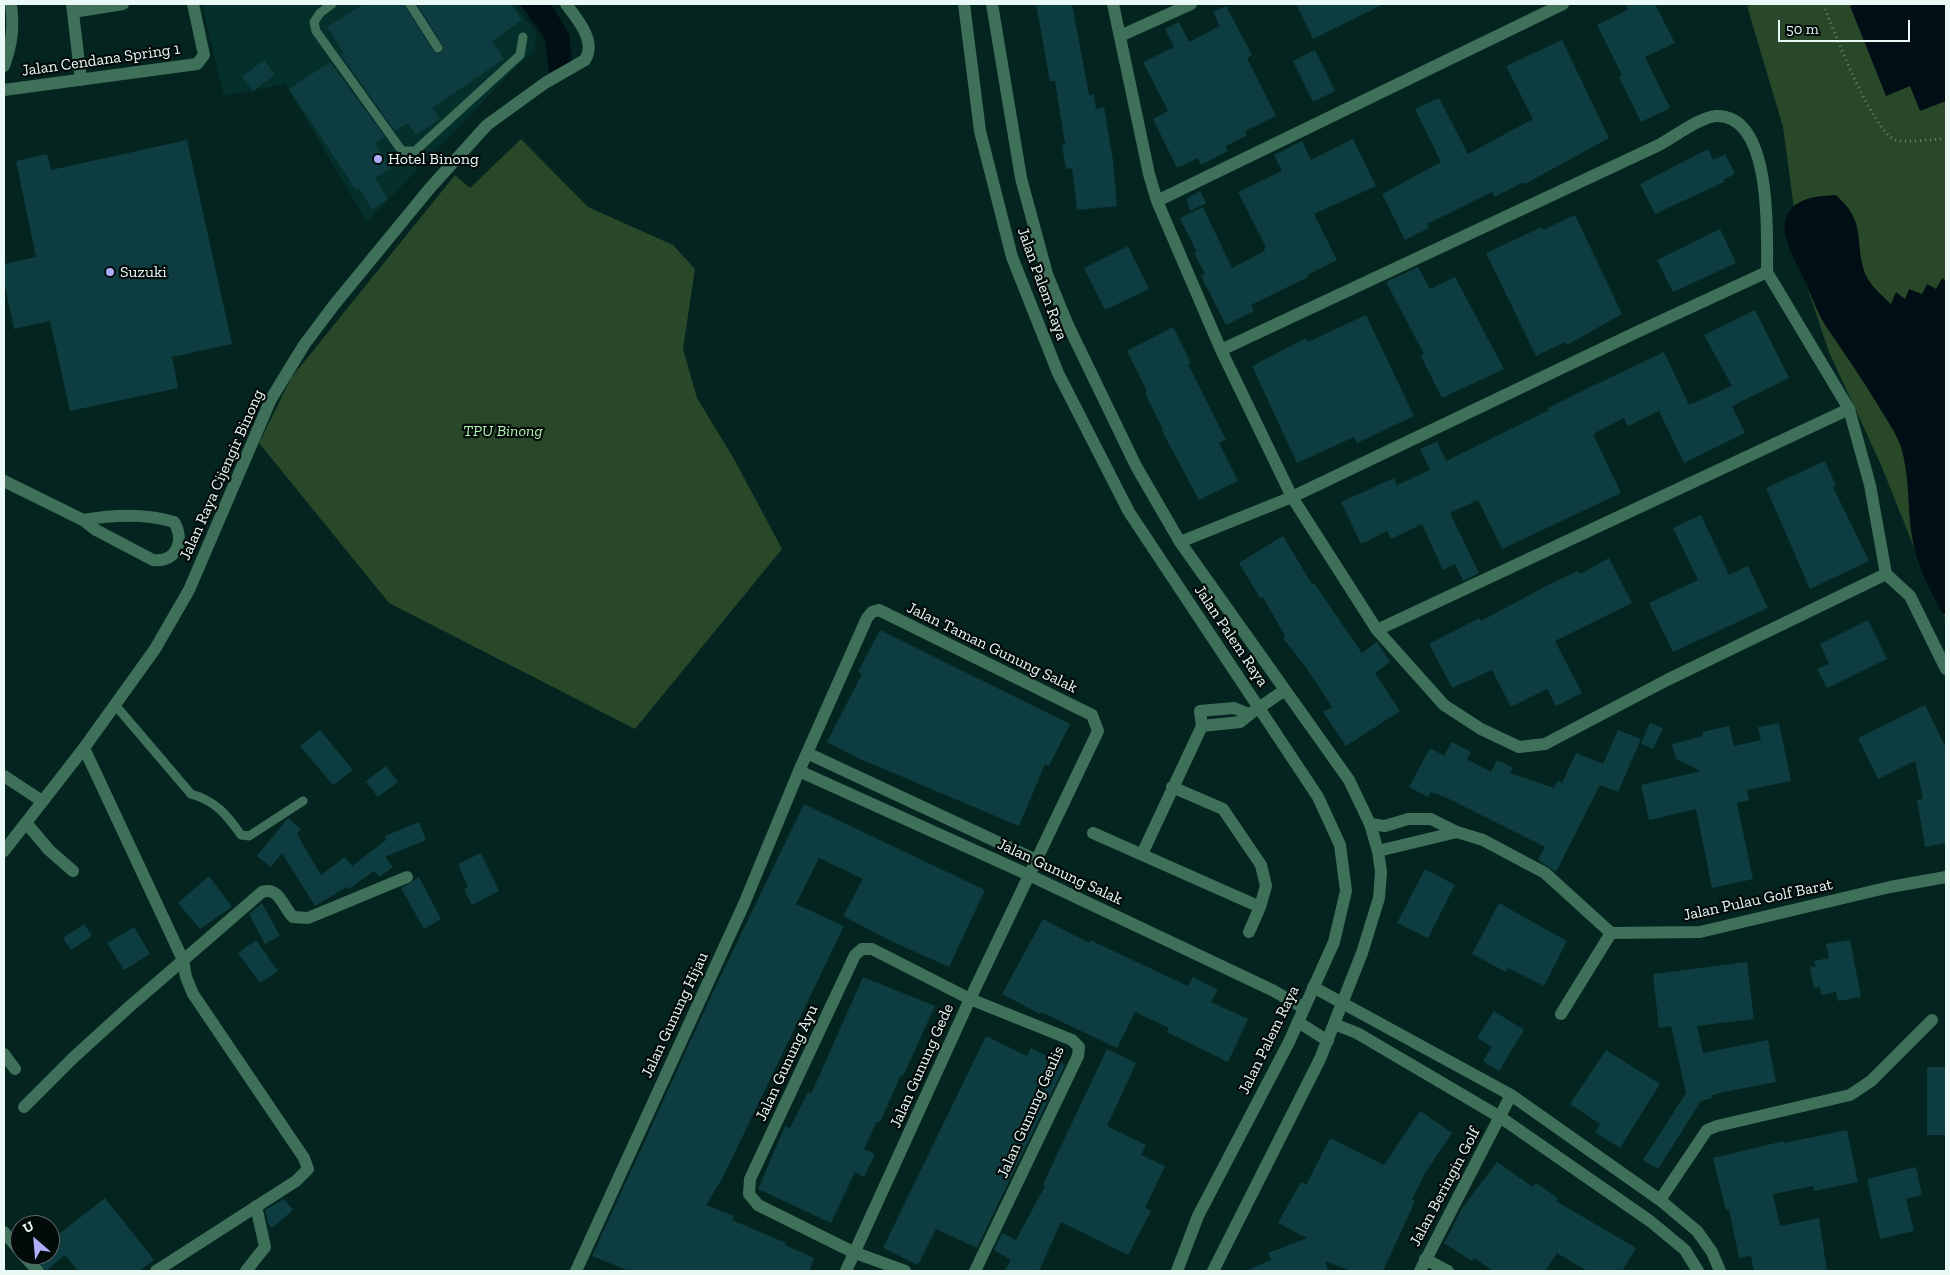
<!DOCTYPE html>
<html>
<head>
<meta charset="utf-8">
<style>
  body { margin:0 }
  #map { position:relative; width:1950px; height:1275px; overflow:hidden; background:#042420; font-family:"Zilla Slab",serif }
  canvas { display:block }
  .frame { position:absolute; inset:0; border:5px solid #e8f9f6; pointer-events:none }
  .north { position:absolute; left:10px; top:1215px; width:50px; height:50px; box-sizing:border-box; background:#020b09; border:1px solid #5e6a68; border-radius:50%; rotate:333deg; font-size:14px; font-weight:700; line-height:20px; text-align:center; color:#e8f9f6 }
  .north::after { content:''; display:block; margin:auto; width:18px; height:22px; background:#adaffb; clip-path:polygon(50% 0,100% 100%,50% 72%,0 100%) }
  .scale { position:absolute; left:1778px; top:20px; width:132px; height:22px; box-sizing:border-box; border:2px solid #e8f9f6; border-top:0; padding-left:6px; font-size:15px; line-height:18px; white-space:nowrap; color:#e8f9f6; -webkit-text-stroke:4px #020b09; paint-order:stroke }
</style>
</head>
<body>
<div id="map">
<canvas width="1950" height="1275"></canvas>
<div class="frame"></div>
<div class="north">U</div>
<div class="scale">50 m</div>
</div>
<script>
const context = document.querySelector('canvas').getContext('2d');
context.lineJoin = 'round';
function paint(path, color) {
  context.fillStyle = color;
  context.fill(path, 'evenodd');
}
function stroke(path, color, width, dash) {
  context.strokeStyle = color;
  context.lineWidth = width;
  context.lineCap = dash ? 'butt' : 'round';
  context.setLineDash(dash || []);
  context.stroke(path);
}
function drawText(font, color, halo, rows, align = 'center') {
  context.font = font + ' "Zilla Slab",serif';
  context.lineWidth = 4.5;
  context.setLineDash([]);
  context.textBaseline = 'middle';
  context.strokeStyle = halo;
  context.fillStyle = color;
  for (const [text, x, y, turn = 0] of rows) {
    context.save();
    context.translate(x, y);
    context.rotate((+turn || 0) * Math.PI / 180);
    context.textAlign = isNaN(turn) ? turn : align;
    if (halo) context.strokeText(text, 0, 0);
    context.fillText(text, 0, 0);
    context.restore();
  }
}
paint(new Path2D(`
  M 202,4 L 515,4 L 536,33 L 535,51 L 519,64 L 367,222 L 285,84 L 224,96 Z`), '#052f2a');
paint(new Path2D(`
  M 1752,4 L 1946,4 L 1946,620 L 1923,570 L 1881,465 L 1829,352 L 1803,275 L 1783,127 L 1747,6 Z
  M 521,139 L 588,207 L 673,245 L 695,269 L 683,349 L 697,398 L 734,459 L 782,549 L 635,729 L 389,603 L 259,443 L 291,378 L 455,175 L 470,188 Z`), '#294829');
paint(new Path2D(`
  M 520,4 L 551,4 L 569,34 L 572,61 L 549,73 L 545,39 Z
  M 1856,4 L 1946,4 L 1946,101 L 1920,111 L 1910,86 L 1886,96 L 1850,6 Z
  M 1836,195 C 1865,222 1855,234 1863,267 C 1866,282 1880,294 1891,304 L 1896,292 L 1905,299 L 1909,289 L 1922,294 L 1927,284 L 1936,289 L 1942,278 L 1946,281 L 1946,615 L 1943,614 C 1929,590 1917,565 1912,537 C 1907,508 1910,476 1901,447 C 1896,433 1887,420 1879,407 C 1863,380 1845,354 1827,328 C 1816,311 1810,292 1801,273 C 1794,258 1779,233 1787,216 C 1795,197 1819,196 1836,195 Z`), '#000e15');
paint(new Path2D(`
  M 364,4 L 404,4 L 433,51 L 438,54 L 443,51 L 443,45 L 417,4 L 511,4 L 522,20 L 492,41 L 504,59 L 432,108 L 440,119 L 416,135 L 408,123 L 395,131 L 341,55 L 344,53 L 327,27 Z
  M 1036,4 L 1072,4 L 1089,95 L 1094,94 L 1096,109 L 1104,107 L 1113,161 L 1117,206 L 1077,210 L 1072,168 L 1066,169 L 1062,145 L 1065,144 L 1055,81 L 1050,81 Z
  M 1296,4 L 1384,4 L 1313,39 Z
  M 1625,4 L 1655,4 L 1675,43 L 1645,57 L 1670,108 L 1641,122 L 1619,77 L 1622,75 L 1597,25 L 1628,10 Z
  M 1226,6 L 1252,55 L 1247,58 L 1276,116 L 1245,131 L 1247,135 L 1226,146 L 1228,151 L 1201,165 L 1198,158 L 1177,168 L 1153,119 L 1168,111 L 1143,62 L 1174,47 L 1165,29 L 1179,22 L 1189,42 L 1220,26 L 1213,12 Z
  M 1562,40 L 1609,138 L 1525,184 L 1524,182 L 1494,197 L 1492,192 L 1427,224 L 1429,228 L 1405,240 L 1382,194 L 1441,162 L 1415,109 L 1439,98 L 1468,154 L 1533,119 L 1506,66 Z
  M 1315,50 L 1335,91 L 1313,102 L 1293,61 Z
  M 264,60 L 275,75 L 253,91 L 242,77 Z
  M 330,62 L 385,137 L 375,144 L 391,168 L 375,178 L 388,199 L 372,209 L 359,188 L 356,190 L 289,89 Z
  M 1353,139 L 1376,186 L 1314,214 L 1337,260 L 1307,275 L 1308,277 L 1251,305 L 1254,311 L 1226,325 L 1201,276 L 1205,274 L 1194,253 L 1197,252 L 1180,218 L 1203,207 L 1232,268 L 1265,251 L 1264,248 L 1266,247 L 1238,192 L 1282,171 L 1274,155 L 1302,141 L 1311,160 Z
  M 187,140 L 232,344 L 172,357 L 178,388 L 70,411 L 50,321 L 14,329 L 4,281 L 4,264 L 36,257 L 16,161 L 47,154 L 51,170 Z
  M 1708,149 L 1713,160 L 1725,154 L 1735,174 L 1723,180 L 1724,182 L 1655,214 L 1640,184 Z
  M 1200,191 L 1206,203 L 1191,211 L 1186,199 Z
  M 1575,215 L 1622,314 L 1567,345 L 1565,342 L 1536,356 L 1486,253 L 1542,227 L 1543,230 Z
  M 1720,229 L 1736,263 L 1673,292 L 1657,260 Z
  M 1128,246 L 1149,289 L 1105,310 L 1084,268 Z
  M 1418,267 L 1430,289 L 1455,277 L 1504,369 L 1442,398 L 1421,356 L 1424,354 L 1386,282 Z
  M 1755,310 L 1789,378 L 1732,406 L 1745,433 L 1684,463 L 1659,411 L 1628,426 L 1624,418 L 1593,434 L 1621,493 L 1502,549 L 1478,500 L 1450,513 L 1479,573 L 1463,581 L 1455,564 L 1443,570 L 1422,524 L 1391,539 L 1387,531 L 1361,544 L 1341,502 L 1394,478 L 1397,485 L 1430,470 L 1420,449 L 1437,442 L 1446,461 L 1549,410 L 1548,408 L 1578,393 L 1664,352 L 1689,405 L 1732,386 L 1704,335 Z
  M 1366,315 L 1414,416 L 1357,443 L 1354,437 L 1297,463 L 1252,366 L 1306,338 L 1308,342 Z
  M 1173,327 L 1191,363 L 1188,364 L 1226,440 L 1219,443 L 1238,481 L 1199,500 L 1162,431 L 1163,430 L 1145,393 L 1147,391 L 1127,351 Z
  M 1825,461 L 1836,486 L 1833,487 L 1869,561 L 1810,589 L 1766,488 Z
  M 1701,515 L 1729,575 L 1748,566 L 1768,608 L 1673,652 L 1649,603 L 1698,580 L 1673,528 Z
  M 1283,536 L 1312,584 L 1314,583 L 1362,653 L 1377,642 L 1390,662 L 1375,673 L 1400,711 L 1346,746 L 1323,712 L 1332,707 L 1307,669 L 1283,638 L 1285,636 L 1263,597 L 1260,598 L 1239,563 Z
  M 1609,558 L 1632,603 L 1555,641 L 1582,693 L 1556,706 L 1547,689 L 1511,707 L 1492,670 L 1452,688 L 1429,644 L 1479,618 L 1481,621 L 1548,585 L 1578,571 L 1580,574 Z
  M 1868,620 L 1887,659 L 1827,688 L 1817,669 L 1829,664 L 1820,644 Z
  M 880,630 L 1070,724 L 1049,766 L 1045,764 L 1019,826 L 860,759 L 827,742 L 862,674 L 858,672 Z
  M 1925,705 L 1946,748 L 1946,843 L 1925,847 L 1917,800 L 1923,799 L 1915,761 L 1878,779 L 1858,738 Z
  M 1650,723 L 1663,728 L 1653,749 L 1641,744 Z
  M 1779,723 L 1791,781 L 1747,790 L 1749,800 L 1737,803 L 1753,879 L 1712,888 L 1696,809 L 1649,820 L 1641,785 L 1701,771 L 1676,759 L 1672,744 L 1703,736 L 1702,732 L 1729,726 L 1734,746 L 1761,740 L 1758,727 Z
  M 320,730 L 353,770 L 333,785 L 300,746 Z
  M 1618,730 L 1641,739 L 1618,792 L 1600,785 L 1556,872 L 1538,860 L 1545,847 L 1447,798 L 1431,792 L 1428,797 L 1409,787 L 1430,748 L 1444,756 L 1452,742 L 1471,752 L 1467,759 L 1491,772 L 1497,760 L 1513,768 L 1510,773 L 1554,788 L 1558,780 L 1562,783 L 1576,753 L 1603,764 Z
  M 386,766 L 398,782 L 378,797 L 366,781 Z
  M 804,804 L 985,890 L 949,967 L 891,941 L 843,916 L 863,879 L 819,858 L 796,904 L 844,926 L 723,1177 L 706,1205 L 734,1216 L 732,1220 L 786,1243 L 785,1245 L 814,1258 L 809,1271 L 629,1271 L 592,1256 L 712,994 Z
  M 288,818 L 301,829 L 297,834 L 321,875 L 345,857 L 352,866 L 386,840 L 385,836 L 419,822 L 426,840 L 385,857 L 393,867 L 379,877 L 374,871 L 349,889 L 347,887 L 315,906 L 282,853 L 271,867 L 257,856 Z
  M 481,853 L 499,891 L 472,905 L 464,889 L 468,887 L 458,864 Z
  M 1425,869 L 1455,885 L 1428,938 L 1397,923 Z
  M 209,876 L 232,907 L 200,929 L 178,903 Z
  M 419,877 L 441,919 L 424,929 L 401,888 Z
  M 262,903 L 280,936 L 265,944 L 249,914 Z
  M 1499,903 L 1567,941 L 1544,986 L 1508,968 L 1506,972 L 1472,954 Z
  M 1043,919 L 1089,943 L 1090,940 L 1188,986 L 1193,977 L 1218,990 L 1211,1002 L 1248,1019 L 1228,1062 L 1167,1032 L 1169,1028 L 1135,1012 L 1117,1048 L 1041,1012 L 1040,1014 L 1002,994 Z
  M 84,924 L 92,936 L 71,950 L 63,938 Z
  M 134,927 L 150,954 L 124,970 L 107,943 Z
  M 256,940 L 278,971 L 260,983 L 238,953 Z
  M 1850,940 L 1861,997 L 1838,1001 L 1836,992 L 1821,995 L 1820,987 L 1814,988 L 1810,967 L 1816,966 L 1814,961 L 1829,958 L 1826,944 Z
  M 1747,962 L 1754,1019 L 1697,1026 L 1703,1053 L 1768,1040 L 1776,1082 L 1719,1093 L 1711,1096 L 1712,1098 L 1701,1101 L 1658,1169 L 1643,1160 L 1686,1093 L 1671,1026 L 1659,1028 L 1653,974 Z
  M 863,977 L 935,1006 L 903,1076 L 901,1075 L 880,1122 L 877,1121 L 864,1149 L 875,1154 L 864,1177 L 855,1172 L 831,1223 L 758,1189 L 785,1126 L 790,1128 L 808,1092 L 811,1094 Z
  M 1494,1011 L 1524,1030 L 1499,1071 L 1483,1061 L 1492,1047 L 1477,1038 Z
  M 986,1036 L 1027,1056 L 1031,1048 L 1065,1065 L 977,1248 L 936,1229 L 918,1265 L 883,1248 Z
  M 1107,1049 L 1136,1063 L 1107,1126 L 1146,1145 L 1141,1155 L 1165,1166 L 1145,1208 L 1151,1211 L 1128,1255 L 1061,1222 L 1039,1271 L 1004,1271 L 1011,1260 L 994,1250 L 1002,1233 L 1016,1240 L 1045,1186 L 1043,1185 L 1061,1146 Z
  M 1606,1050 L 1660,1084 L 1620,1148 L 1595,1132 L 1600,1124 L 1570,1104 Z
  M 1927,1067 L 1946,1067 L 1946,1135 L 1927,1135 Z
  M 1420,1111 L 1452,1133 L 1425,1173 L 1412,1200 L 1415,1201 L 1383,1271 L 1351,1271 L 1325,1261 L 1328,1271 L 1245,1271 L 1271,1260 L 1268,1253 L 1307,1238 L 1278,1223 L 1301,1182 L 1306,1185 L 1330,1138 L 1384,1165 Z
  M 1847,1130 L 1858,1182 L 1814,1191 L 1813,1186 L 1773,1194 L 1780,1226 L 1819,1218 L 1827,1271 L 1754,1271 L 1751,1256 L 1739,1258 L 1729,1209 L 1726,1210 L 1713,1158 L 1784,1141 L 1784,1143 Z
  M 1497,1162 L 1533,1187 L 1536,1183 L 1558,1198 L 1556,1201 L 1636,1248 L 1622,1271 L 1587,1271 L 1557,1253 L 1545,1271 L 1493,1271 L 1474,1258 L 1472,1261 L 1444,1243 L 1463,1207 Z
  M 1916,1167 L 1922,1195 L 1906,1199 L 1914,1231 L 1880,1239 L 1867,1179 Z
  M 105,1198 L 154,1260 L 139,1271 L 78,1271 L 65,1255 L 46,1271 L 34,1255 L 50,1255 L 50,1241 Z
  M 284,1199 L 293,1210 L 272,1228 L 268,1223 L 265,1210 Z`), '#0e3d41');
stroke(new Path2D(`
  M 1825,9 C 1835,34 1873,133 1896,140 C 1907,143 1934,139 1946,139`), '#67807d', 3, [1, 4]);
stroke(new Path2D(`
  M 332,4 L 320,13 L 314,22 L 316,31 L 402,151 L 415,151 L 520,55 L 523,37
  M 410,4 L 438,48
  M 116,706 L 191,794 C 216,801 227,815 241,835 L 249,836 L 303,801`), '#3f705a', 9);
stroke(new Path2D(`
  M 72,4 L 81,80
  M 1113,4 L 1149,174 L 1157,201 L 1221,350 L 1292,497 L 1377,630 L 1444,705 L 1481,729 L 1519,747 L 1545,744 L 1667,680 L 1886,574 L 1870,485 L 1849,409 L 1767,272 L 1637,332 L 1292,497 L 1180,542
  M 73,12 L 123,4
  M 1120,36 L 1191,4
  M 4,66 C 12,44 14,27 11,4
  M 4,90 L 197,64 L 204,55 L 193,4
  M 1157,201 L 1563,4
  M 1221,350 L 1659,145 C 1674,137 1700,117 1716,116 C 1773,114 1767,236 1767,272
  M 4,481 L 83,520 L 96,530 L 153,560 C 177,563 185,540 174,522 C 145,513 112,515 83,520
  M 1886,574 L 1910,596 L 1946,669
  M 1377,630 L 1849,409
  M 1202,726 L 1240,722 L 1255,710
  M 84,748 L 183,960 L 186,977 L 193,994 L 304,1158 L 308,1169 L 296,1181 L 156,1271
  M 807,753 L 1036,860
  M 799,771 L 1029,875 L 1272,990 L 1304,1008
  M 4,776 L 42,801
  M 1172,787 L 1223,809 L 1261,865 L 1266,886 L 1260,907 L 1249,932
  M 27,824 L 49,850 L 73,871
  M 1370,824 L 1385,826 L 1408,819 L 1431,819 L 1457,832 L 1483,840 L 1545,873 L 1611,933 L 1700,932 L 1890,887 L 1946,877
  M 1093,833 L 1260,907
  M 1378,851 L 1457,832
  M 1142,854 L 1202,726 L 1200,711 L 1234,708 L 1249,714
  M 1313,987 L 1511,1095 L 1660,1200 L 1697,1231 L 1712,1252 L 1720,1271
  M 1561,1014 L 1611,933
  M 1298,1022 L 1328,1041
  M 1334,1024 L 1357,1033 L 1500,1117 L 1650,1221 L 1685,1250 L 1698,1271
  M 4,1054 L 15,1069
  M 24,1107 L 73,1058 L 129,1007 L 262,892 C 279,886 283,907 293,917 L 308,918 L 407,877
  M 1660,1200 L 1707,1130 L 1717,1126 L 1850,1095 L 1871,1081 L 1932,1020
  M 4,1232 L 20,1251
  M 23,1255 L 38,1271
  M 1425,1259 L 1448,1271
  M 246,1271 L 265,1247 L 256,1206
  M 576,1271 L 744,904 L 799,771 L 867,618 L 872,612 L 879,610 L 1092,715 L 1098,731 L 970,999 L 846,1271
  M 905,1271 L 853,1252 L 758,1205 L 749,1194 L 750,1179 L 855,955 L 862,949 L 872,949 L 970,999 L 1072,1040 L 1079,1047 L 1078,1056 L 975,1271
  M 1420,1271 L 1511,1095`), '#3f705a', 12);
stroke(new Path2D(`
  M 964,4 L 980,131 L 1012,257 L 1058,373 L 1129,512 L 1318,797 L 1340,845 L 1346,891 L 1334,942 L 1289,1042 L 1198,1216 L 1177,1271
  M 992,4 L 1021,178 L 1047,274 L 1067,323 L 1136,466 L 1180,542 L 1349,780 L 1370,824 L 1378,851 L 1381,872 L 1379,898 L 1362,953 L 1320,1059 L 1213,1271
  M 1260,707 L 1285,690
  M 4,851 L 84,748 L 155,649 L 189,590 L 271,399 L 304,345 L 334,305 L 430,188 L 487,125 L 545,83 L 585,60 C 597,41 577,19 566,4`), '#3f705a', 12);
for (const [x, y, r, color] of [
  [378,159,5,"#adaffb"],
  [110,272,5,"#adaffb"]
]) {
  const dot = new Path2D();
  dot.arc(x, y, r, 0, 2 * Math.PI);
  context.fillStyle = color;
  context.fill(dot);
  stroke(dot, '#020b09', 2);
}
drawText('16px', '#e8f9f6', '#020b09', [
  ["Jalan Cendana Spring 1",101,60,-8],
  ["Jalan Palem Raya",1042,284,70],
  ["Jalan Raya Cijengir Binong",222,475,-66],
  ["Jalan Palem Raya",1231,636,56],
  ["Jalan Taman Gunung Salak",992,648,26],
  ["Jalan Gunung Salak",1060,872,25],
  ["Jalan Pulau Golf Barat",1758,900,-12],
  ["Jalan Gunung Hijau",675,1015,-65],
  ["Jalan Palem Raya",1269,1040,-64],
  ["Jalan Gunung Ayu",787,1063,-65],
  ["Jalan Gunung Gede",922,1066,-66],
  ["Jalan Gunung Geulis",1031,1112,-66],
  ["Jalan Beringin Golf",1445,1187,-62]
]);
drawText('16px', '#e8f9f6', '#020b09', [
  ["Hotel Binong",388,159],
  ["Suzuki",120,272]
], 'left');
drawText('italic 16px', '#b2f4b1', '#020b09', [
  ["TPU Binong",503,431]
]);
</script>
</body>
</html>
